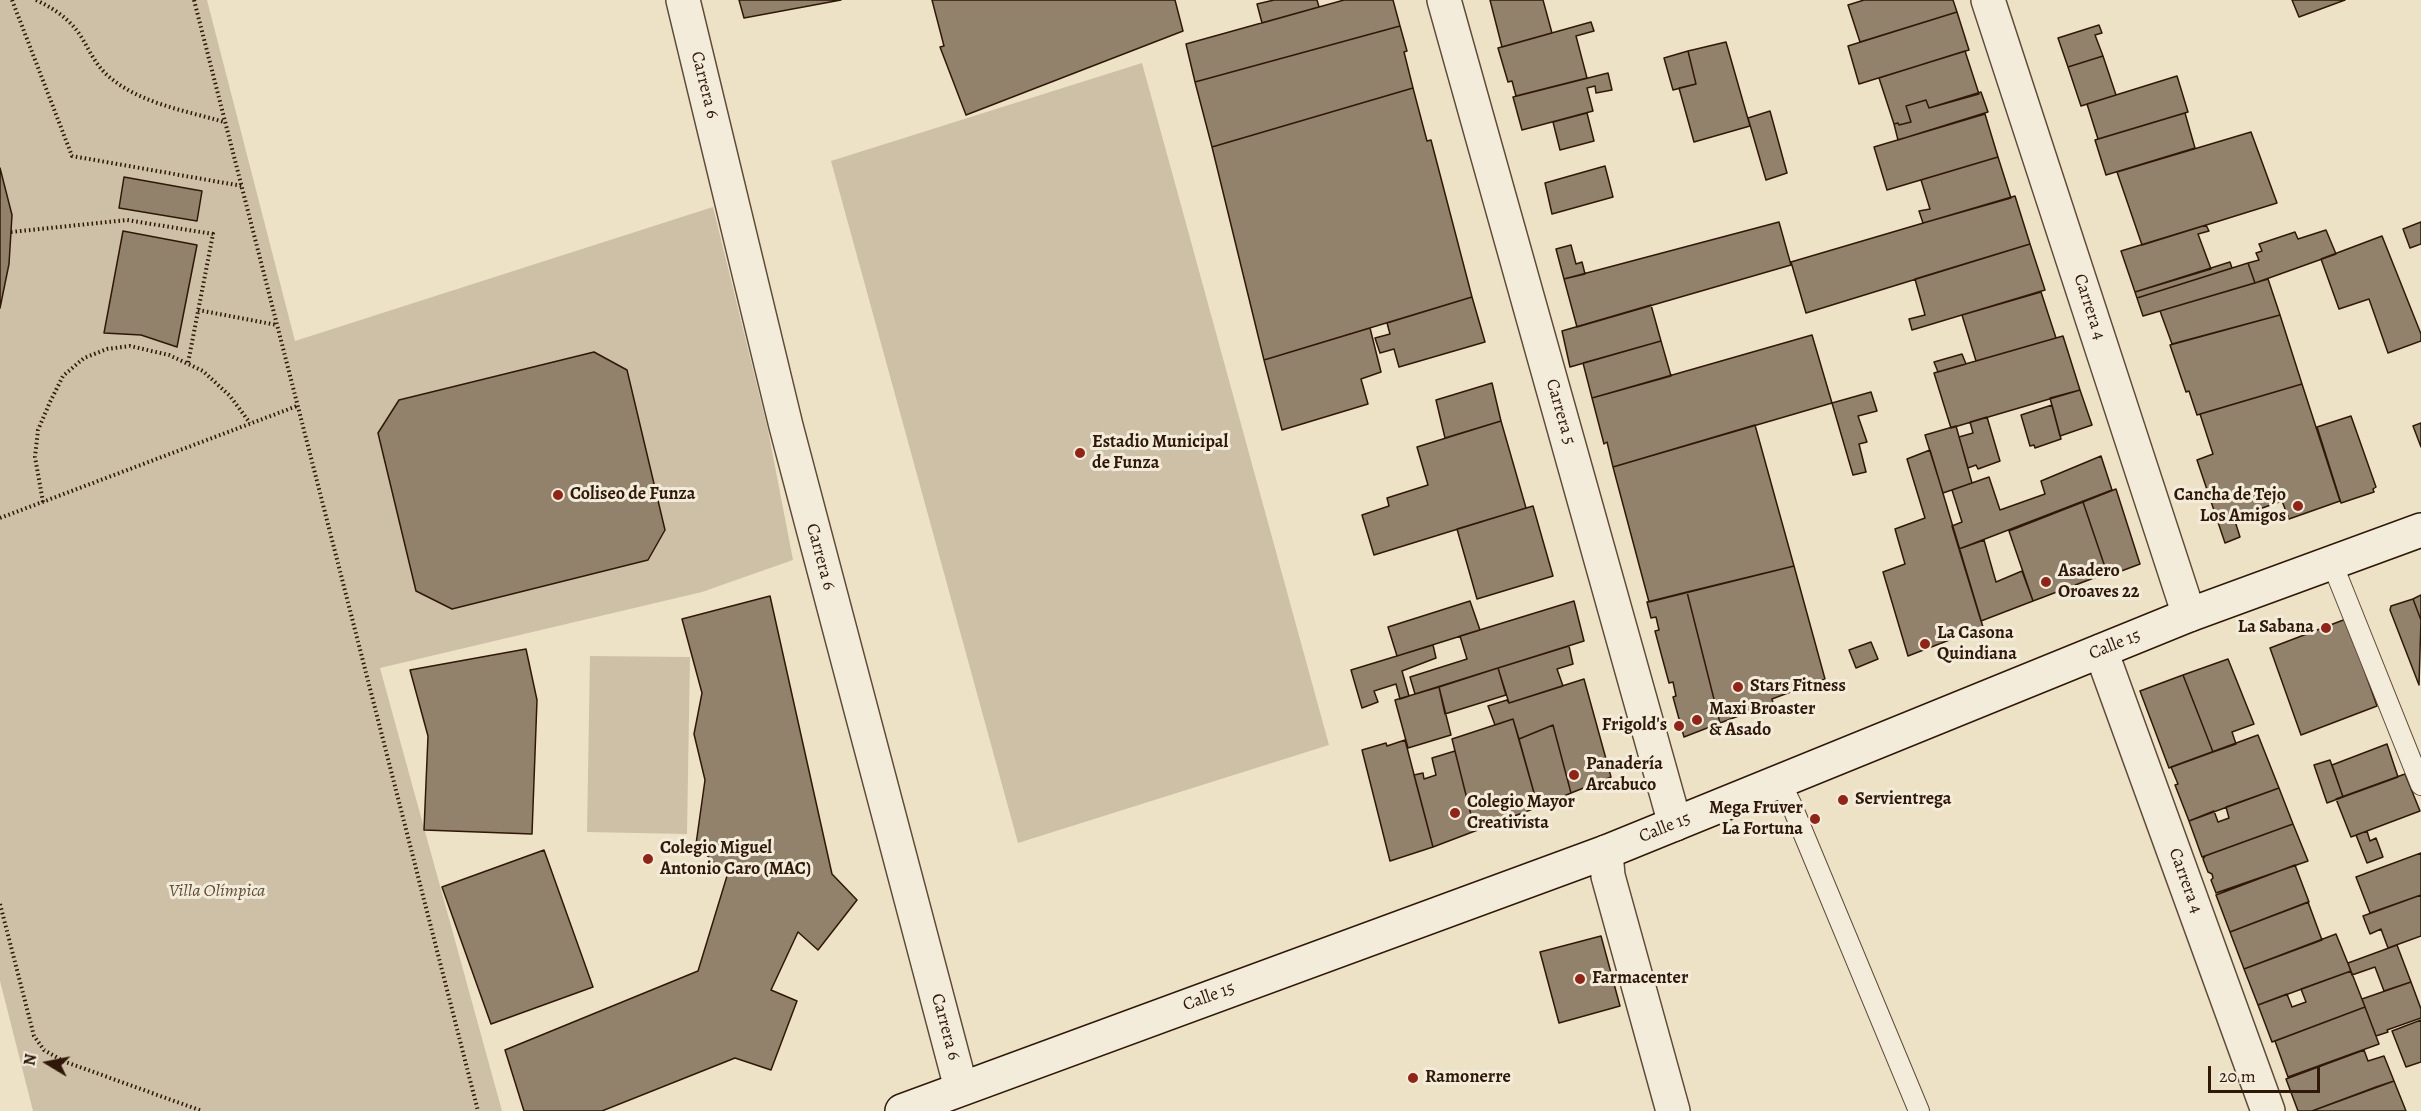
<!DOCTYPE html>
<html>
<head>
<meta charset="utf-8">
<style>
  body { margin:0 }
  #map { position:relative; width:2421px; height:1111px; overflow:hidden; background:#ede2c6; font-family:Alegreya,serif }
  canvas { display:block }
  .north { position:absolute; left:18px; top:1033px; width:60px; height:60px; -webkit-text-stroke:4px #f3ecda; paint-order:stroke; rotate:280deg; font-size:16px; font-weight:700; line-height:24px; text-align:center; color:#301809 }
  .north::after { content:''; display:block; margin:auto; width:21px; height:27px; background:#301809; clip-path:polygon(50% 0,100% 100%,50% 72%,0 100%) }
  .scale { position:absolute; left:2208px; top:1066px; width:112px; height:27px; box-sizing:border-box; border:3px solid #301809; border-top:0; padding-left:8px; font-size:18px; line-height:21px; white-space:nowrap; color:#301809; -webkit-text-stroke:4px #f3ecda; paint-order:stroke }
</style>
</head>
<body>
<div id="map">
<canvas width="2421" height="1111"></canvas>
<div class="north">N</div>
<div class="scale">20 m</div>
</div>
<script>
const context = document.querySelector('canvas').getContext('2d');
context.lineJoin = 'round';
function paint(path, color) {
  context.fillStyle = color;
  context.fill(path, 'evenodd');
}
function stroke(path, color, width, dash) {
  context.strokeStyle = color;
  context.lineWidth = width;
  context.lineCap = dash ? 'butt' : 'round';
  context.setLineDash(dash || []);
  context.stroke(path);
}
function drawText(font, color, halo, rows, align = 'center') {
  context.font = font + ' Alegreya,serif';
  context.lineWidth = 6;
  context.setLineDash([]);
  context.textBaseline = 'middle';
  context.strokeStyle = halo;
  context.fillStyle = color;
  for (const [text, x, y, turn = 0] of rows) {
    context.save();
    context.translate(x, y);
    context.rotate((+turn || 0) * Math.PI / 180);
    context.textAlign = isNaN(turn) ? turn : align;
    if (halo) context.strokeText(text, 0, 0);
    context.fillText(text, 0, 0);
    context.restore();
  }
}
paint(new Path2D(`
  M 0,0 L 207,0 L 295,341 L 713,207 L 768,430 L 793,560 L 702,592 L 380,668 L 502,1111 L 33,1111 L 0,981 Z
  M 1142,63 L 1329,745 L 1018,843 L 831,161 Z
  M 590,656 L 690,657 L 687,834 L 587,832 Z`), '#cdc0a6');
const building = new Path2D(`
  M 739,0 L 841,0 L 744,18 Z
  M 932,0 L 1175,0 L 1183,31 L 966,115 L 940,47 L 944,46 Z
  M 1274,0 L 1317,0 L 1319,7 L 1262,23 L 1257,4 Z
  M 1344,0 L 1393,0 L 1400,26 L 1195,82 L 1186,44 Z
  M 1490,0 L 1543,0 L 1552,33 L 1502,47 Z
  M 1864,0 L 1953,0 L 1957,12 L 1860,42 L 1848,5 Z
  M 2292,0 L 2345,0 L 2299,17 Z
  M 1957,12 L 1969,50 L 1859,84 L 1848,46 Z
  M 1591,22 L 1594,31 L 1576,36 L 1587,78 L 1516,96 L 1512,81 L 1508,82 L 1498,48 Z
  M 2099,25 L 2102,33 L 2095,35 L 2103,56 L 2068,67 L 2058,38 Z
  M 1400,26 L 1407,51 L 1404,52 L 1413,88 L 1212,147 L 1195,82 Z
  M 1726,42 L 1750,126 L 1694,142 L 1679,88 L 1696,84 L 1688,51 Z
  M 1688,51 L 1696,84 L 1673,90 L 1664,58 Z
  M 1965,51 L 1979,94 L 1929,108 L 1926,100 L 1906,106 L 1911,122 L 1899,125 L 1898,123 L 1894,124 L 1879,78 Z
  M 2103,56 L 2116,95 L 2081,106 L 2068,67 Z
  M 1608,73 L 1612,90 L 1596,93 L 1595,86 L 1587,88 L 1593,111 L 1522,130 L 1513,97 Z
  M 2177,76 L 2188,112 L 2098,139 L 2087,104 Z
  M 1413,88 L 1427,141 L 1431,140 L 1472,297 L 1264,360 L 1212,147 Z
  M 1981,92 L 1988,112 L 1898,140 L 1894,124 L 1898,123 L 1899,125 L 1911,122 L 1906,106 L 1926,100 L 1929,108 Z
  M 1770,111 L 1787,173 L 1766,180 L 1748,118 Z
  M 1587,113 L 1594,141 L 1560,150 L 1553,122 Z
  M 2185,113 L 2195,148 L 2106,175 L 2095,140 Z
  M 1985,114 L 1998,157 L 1887,190 L 1874,147 Z
  M 2251,132 L 2277,203 L 2142,245 L 2117,172 Z
  M 1998,157 L 2011,198 L 1923,223 L 1919,211 L 1930,209 L 1921,180 Z
  M 1605,166 L 1613,197 L 1552,214 L 1545,183 Z
  M 0,168 L 12,215 L 9,264 L 0,308 Z
  M 124,177 L 202,191 L 197,221 L 119,208 Z
  M 2015,196 L 2030,244 L 1806,313 L 1791,262 Z
  M 1779,222 L 1791,265 L 1577,327 L 1564,279 Z
  M 2421,222 L 2421,244 L 2410,248 L 2403,229 Z
  M 2206,225 L 2209,231 L 2198,234 L 2211,269 L 2135,292 L 2121,251 Z
  M 2326,230 L 2336,254 L 2255,283 L 2248,263 L 2259,260 L 2256,253 L 2262,251 L 2259,244 L 2295,232 L 2298,239 Z
  M 123,231 L 197,245 L 177,347 L 141,335 L 104,333 Z
  M 2382,236 L 2421,334 L 2421,341 L 2388,353 L 2369,299 L 2339,309 L 2321,259 Z
  M 2030,244 L 2045,290 L 1912,330 L 1909,319 L 1925,315 L 1915,279 Z
  M 1571,245 L 1576,264 L 1582,262 L 1585,274 L 1564,279 L 1556,249 Z
  M 2230,262 L 2232,268 L 2137,298 L 2135,292 Z
  M 2248,263 L 2255,283 L 2143,316 L 2137,298 Z
  M 2268,279 L 2280,315 L 2172,344 L 2160,311 Z
  M 2041,292 L 2056,338 L 1976,361 L 1962,315 Z
  M 1472,297 L 1485,342 L 1399,367 L 1394,349 L 1380,353 L 1375,338 L 1390,334 L 1387,323 Z
  M 1651,305 L 1661,341 L 1570,367 L 1562,331 Z
  M 2280,315 L 2302,384 L 2197,415 L 2189,391 L 2186,392 L 2170,345 Z
  M 1370,328 L 1381,372 L 1361,379 L 1368,404 L 1282,430 L 1264,360 Z
  M 1812,335 L 1832,403 L 1613,467 L 1607,442 L 1604,444 L 1592,398 Z
  M 2063,336 L 2080,390 L 1951,428 L 1934,373 Z
  M 1661,341 L 1671,376 L 1592,398 L 1583,363 Z
  M 594,352 L 627,370 L 665,530 L 648,560 L 452,609 L 416,591 L 378,433 L 399,400 Z
  M 1962,354 L 1966,364 L 1938,372 L 1934,362 Z
  M 1492,383 L 1501,421 L 1445,438 L 1436,400 Z
  M 2302,384 L 2340,501 L 2289,519 L 2282,501 L 2234,518 L 2240,537 L 2225,543 L 2197,460 L 2213,454 L 2200,414 Z
  M 2080,390 L 2092,425 L 2060,436 L 2050,398 Z
  M 1871,392 L 1877,411 L 1858,416 L 1867,442 L 1859,444 L 1866,472 L 1853,475 L 1832,403 Z
  M 2052,405 L 2061,439 L 2035,448 L 2034,445 L 2030,446 L 2021,415 Z
  M 2351,416 L 2376,487 L 2373,489 L 2374,492 L 2341,503 L 2317,427 Z
  M 1987,417 L 2000,461 L 1978,469 L 1976,465 L 1968,468 L 1959,437 L 1973,433 L 1970,422 Z
  M 1501,421 L 1526,508 L 1374,555 L 1362,515 L 1389,506 L 1387,498 L 1428,485 L 1417,447 Z
  M 2421,423 L 2421,447 L 2413,426 Z
  M 1755,425 L 1794,566 L 1649,602 L 1613,467 Z
  M 1956,426 L 1972,483 L 1943,493 L 1925,435 Z
  M 1930,450 L 1983,627 L 1908,656 L 1883,572 L 1905,564 L 1895,529 L 1925,518 L 1907,459 Z
  M 2101,456 L 2112,490 L 1959,549 L 1952,526 L 1962,522 L 1952,490 L 1989,477 L 2000,510 L 2045,494 L 2041,481 Z
  M 2116,489 L 2140,564 L 2108,576 L 2083,502 Z
  M 2083,502 L 2107,573 L 2033,601 L 2009,531 Z
  M 1533,506 L 1553,576 L 1477,599 L 1457,529 Z
  M 1984,540 L 1996,582 L 2022,571 L 2033,601 L 1981,621 L 1959,549 Z
  M 1794,566 L 1825,679 L 1772,699 L 1773,703 L 1720,723 L 1687,592 Z
  M 1687,592 L 1720,723 L 1684,737 L 1673,697 L 1676,696 L 1673,682 L 1669,683 L 1655,631 L 1659,630 L 1656,617 L 1651,618 L 1647,602 Z
  M 2421,595 L 2421,620 L 2413,599 Z
  M 770,596 L 832,874 L 857,900 L 818,950 L 798,932 L 771,990 L 797,1001 L 771,1070 L 735,1058 L 602,1111 L 524,1111 L 505,1050 L 698,971 L 727,876 L 696,844 L 705,780 L 694,734 L 702,693 L 682,619 Z
  M 2413,599 L 2421,620 L 2419,685 L 2390,610 L 2391,606 Z
  M 1470,601 L 1480,630 L 1397,656 L 1388,627 Z
  M 1574,601 L 1584,641 L 1415,694 L 1410,677 L 1467,659 L 1460,636 Z
  M 2346,619 L 2377,706 L 2301,735 L 2270,648 Z
  M 1871,642 L 1878,659 L 1856,668 L 1849,650 Z
  M 1433,645 L 1436,658 L 1402,671 L 1409,696 L 1400,699 L 1396,684 L 1374,691 L 1378,702 L 1362,708 L 1351,670 Z
  M 1569,646 L 1573,664 L 1557,669 L 1563,686 L 1509,703 L 1498,668 Z
  M 526,649 L 537,700 L 532,834 L 424,830 L 428,736 L 410,670 Z
  M 2228,659 L 2254,724 L 2232,732 L 2236,744 L 2213,752 L 2183,675 Z
  M 1498,668 L 1506,695 L 1445,714 L 1439,687 Z
  M 2183,675 L 2213,752 L 2169,768 L 2140,691 Z
  M 1584,679 L 1611,777 L 1571,793 L 1553,725 L 1519,739 L 1513,719 L 1495,725 L 1488,706 L 1507,700 L 1509,703 Z
  M 1439,687 L 1451,735 L 1408,748 L 1395,700 Z
  M 1513,719 L 1538,807 L 1475,831 L 1452,739 Z
  M 1553,725 L 1571,793 L 1538,807 L 1519,739 Z
  M 2258,735 L 2279,788 L 2189,821 L 2175,785 L 2178,784 L 2171,767 Z
  M 1405,740 L 1433,847 L 1390,861 L 1362,750 L 1386,743 L 1387,746 Z
  M 2387,744 L 2398,777 L 2343,797 L 2332,765 Z
  M 1455,751 L 1475,831 L 1433,847 L 1414,775 L 1423,773 L 1424,779 L 1436,775 L 1432,758 Z
  M 2330,760 L 2343,797 L 2327,803 L 2314,765 Z
  M 2405,774 L 2420,811 L 2351,837 L 2336,799 Z
  M 2279,788 L 2293,824 L 2202,857 L 2189,821 L 2214,811 L 2218,822 L 2229,818 L 2226,807 Z
  M 2293,824 L 2308,861 L 2216,893 L 2211,880 L 2213,878 L 2212,874 L 2208,872 L 2203,859 L 2205,856 Z
  M 2367,831 L 2370,841 L 2376,838 L 2383,857 L 2367,863 L 2356,835 Z
  M 544,850 L 593,987 L 491,1024 L 442,887 Z
  M 2421,853 L 2421,895 L 2370,913 L 2356,877 Z
  M 2295,865 L 2309,902 L 2230,932 L 2216,895 Z
  M 2421,895 L 2421,936 L 2388,948 L 2381,929 L 2370,934 L 2363,916 Z
  M 2308,902 L 2322,940 L 2244,969 L 2230,932 Z
  M 2336,934 L 2351,971 L 2258,1005 L 2244,969 Z
  M 1601,936 L 1620,1006 L 1559,1023 L 1540,952 Z
  M 2397,945 L 2411,982 L 2384,991 L 2375,967 L 2352,975 L 2348,963 Z
  M 2351,971 L 2365,1007 L 2272,1042 L 2258,1005 L 2287,994 L 2292,1007 L 2306,1002 L 2301,989 Z
  M 2411,982 L 2421,1009 L 2421,1018 L 2387,1030 L 2388,1032 L 2376,1036 L 2362,999 Z
  M 2365,1007 L 2379,1044 L 2288,1077 L 2275,1041 Z
  M 2421,1020 L 2421,1062 L 2406,1067 L 2392,1031 Z
  M 2364,1050 L 2368,1061 L 2384,1056 L 2394,1081 L 2312,1111 L 2298,1111 L 2286,1079 Z
  M 2394,1081 L 2406,1111 L 2312,1111 L 2376,1087 Z`);
paint(building, '#92816b');
stroke(building, '#301809', 1.5);
const lane = new Path2D(`
  M 2332,563 L 2421,785
  M 1780,781 L 1792,806 L 1919,1111`);
const street = new Path2D(`
  M 683,0 L 786,426 L 961,1088
  M 1444,0 L 1675,824
  M 1988,0 L 2189,615
  M 2101,651 L 2268,1111
  M 1606,852 L 1608,876 L 1673,1111`);
const secondary = new Path2D(`
  M 902,1111 L 1606,852 L 2189,615 L 2421,530`);
stroke(lane, '#5f4a38', 22);
stroke(street, '#5f4a38', 36);
stroke(secondary, '#301809', 36);
stroke(new Path2D(`
  M 12,0 L 72,156 L 242,186
  M 36,0 C 55,9 71,20 82,38 C 89,50 95,63 105,73 C 136,103 184,110 224,122
  M 194,0 L 478,1111
  M 11,232 L 127,220 L 213,234 L 188,363
  M 198,310 L 277,325
  M 43,502 L 35,457 L 38,430 L 50,402 L 63,376 L 84,358 L 107,349 L 130,346 L 169,355 L 203,371 L 230,396 L 250,423
  M 0,518 L 297,406
  M 0,904 L 34,1036 L 44,1050 L 63,1061 L 202,1111`), '#301809', 4, [1.5, 3]);
stroke(lane, '#f3ecda', 20);
stroke(street, '#f3ecda', 33);
stroke(secondary, '#f3ecda', 33);
for (const [x, y, r, color] of [
  [1080,453,6,"#8f2418"],
  [558,495,6,"#8f2418"],
  [2298,506,6,"#8f2418"],
  [2046,582,6,"#8f2418"],
  [2326,628,6,"#8f2418"],
  [1925,644,6,"#8f2418"],
  [1738,687,6,"#8f2418"],
  [1697,720,6,"#8f2418"],
  [1679,726,6,"#8f2418"],
  [1574,775,6,"#8f2418"],
  [1843,800,6,"#8f2418"],
  [1455,813,6,"#8f2418"],
  [1815,819,6,"#8f2418"],
  [648,859,6,"#8f2418"],
  [1580,979,6,"#8f2418"],
  [1413,1078,6,"#8f2418"]
]) {
  const dot = new Path2D();
  dot.arc(x, y, r, 0, 2 * Math.PI);
  context.fillStyle = color;
  context.fill(dot);
  stroke(dot, '#f3ecda', 2);
}
drawText('18px', '#301809', '#f3ecda', [
  ["Carrera 6",704,85,76],
  ["Carrera 4",2089,307,72],
  ["Carrera 5",1560,412,74],
  ["Carrera 6",820,557,75],
  ["Calle 15",2115,645,-22],
  ["Calle 15",1665,828,-22],
  ["Carrera 4",2185,881,70],
  ["Calle 15",1209,997,-20],
  ["Carrera 6",945,1027,75]
]);
drawText('bold 18px', '#301809', '#f3ecda', [
  ["Estadio Municipal",1092,443],
  ["de Funza",1092,464],
  ["Coliseo de Funza",570,495],
  ["Cancha de Tejo",2286,496,"right"],
  ["Los Amigos",2286,517,"right"],
  ["Asadero",2058,572],
  ["Oroaves 22",2058,593],
  ["La Sabana",2314,628,"right"],
  ["La Casona",1937,634],
  ["Quindiana",1937,655],
  ["Stars Fitness",1750,687],
  ["Maxi Broaster",1709,710],
  ["& Asado",1709,731],
  ["Frigold's",1667,726,"right"],
  ["Panadería",1586,765],
  ["Arcabuco",1586,786],
  ["Servientrega",1855,800],
  ["Colegio Mayor",1467,803],
  ["Creativista",1467,824],
  ["Mega Fruver",1803,809,"right"],
  ["La Fortuna",1803,830,"right"],
  ["Colegio Miguel",660,849],
  ["Antonio Caro (MAC)",660,870],
  ["Farmacenter",1592,979],
  ["Ramonerre",1425,1078]
], 'left');
drawText('italic 18px', '#5f4a38', '#f3ecda', [
  ["Villa Olímpica",217,892]
]);
</script>
</body>
</html>
